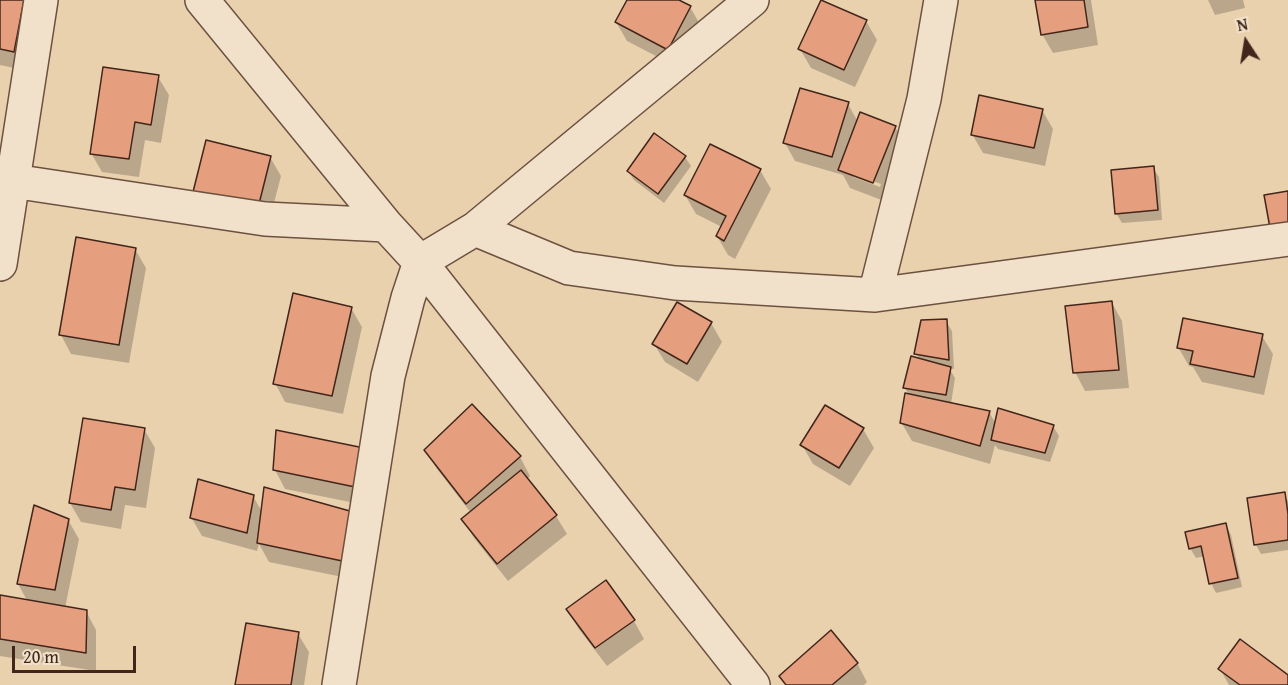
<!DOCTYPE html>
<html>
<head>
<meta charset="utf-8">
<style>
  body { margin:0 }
  #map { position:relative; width:1288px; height:685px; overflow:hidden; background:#e9d1ae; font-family:"Gentium Book Plus",serif }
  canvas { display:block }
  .north { position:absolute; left:1216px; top:12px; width:60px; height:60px; -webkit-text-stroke:4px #f1e1ca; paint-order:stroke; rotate:348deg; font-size:16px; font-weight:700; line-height:24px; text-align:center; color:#42261b }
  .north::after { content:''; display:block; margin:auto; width:21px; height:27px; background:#42261b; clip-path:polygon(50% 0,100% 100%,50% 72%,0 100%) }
  .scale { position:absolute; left:12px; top:646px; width:124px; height:27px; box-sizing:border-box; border:3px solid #42261b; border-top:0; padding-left:8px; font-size:18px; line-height:21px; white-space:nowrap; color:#42261b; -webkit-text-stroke:4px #f1e1ca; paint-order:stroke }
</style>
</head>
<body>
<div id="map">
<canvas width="1288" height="685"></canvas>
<div class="north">N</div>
<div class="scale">20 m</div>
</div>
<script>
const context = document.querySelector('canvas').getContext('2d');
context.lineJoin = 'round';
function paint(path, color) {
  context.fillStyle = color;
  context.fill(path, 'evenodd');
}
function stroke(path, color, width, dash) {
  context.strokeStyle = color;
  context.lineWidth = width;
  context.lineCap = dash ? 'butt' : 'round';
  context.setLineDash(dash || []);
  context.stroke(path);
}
paint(new Path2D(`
  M 0,0 L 36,0 L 24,70 L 0,65 Z
  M 629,0 L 676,0 L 690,7 L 701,26 L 679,68 L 627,41 L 616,22 Z
  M 1037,0 L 1091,0 L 1098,45 L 1053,53 L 1042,34 Z
  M 1208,0 L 1243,0 L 1245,8 L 1215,15 Z
  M 866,21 L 877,40 L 855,87 L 811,68 L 800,49 Z
  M 158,77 L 169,95 L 161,143 L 145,140 L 139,177 L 102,172 L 91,153 Z
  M 848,104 L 858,122 L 895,127 L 906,146 L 884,201 L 850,188 L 843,175 L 795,161 L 785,143 ZM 853,174 L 881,184 L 880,187 L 853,177 Z
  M 1042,110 L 1053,129 L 1045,166 L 983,153 L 972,134 Z
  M 270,157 L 281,176 L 267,230 L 205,215 Z
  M 685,157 L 691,166 L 664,203 L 634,180 L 628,171 Z
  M 1153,168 L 1159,177 L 1162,220 L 1122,223 L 1116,213 Z
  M 760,170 L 771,189 L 735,259 L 728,255 L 717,236 L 722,227 L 696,214 L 685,195 Z
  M 135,249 L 146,268 L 129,363 L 71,354 L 61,335 Z
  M 1112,303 L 1122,321 L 1129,388 L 1085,391 L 1075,372 Z
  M 351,308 L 362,327 L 343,414 L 285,402 L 275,383 Z
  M 946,321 L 952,331 L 954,369 L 949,368 L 955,378 L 951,404 L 989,412 L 996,424 L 1053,426 L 1059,436 L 1050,462 L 998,449 L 995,445 L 990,464 L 912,441 L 901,422 L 909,395 L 905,388 L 920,360 L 916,353 Z
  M 711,323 L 722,342 L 698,382 L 665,362 L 654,344 Z
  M 1262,336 L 1273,354 L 1264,395 L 1202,382 L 1193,367 L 1189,366 L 1178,347 Z
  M 472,406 L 520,457 L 530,476 L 527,479 L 556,516 L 567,534 L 508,581 L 474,538 L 463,520 L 471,513 L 437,469 L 426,450 Z
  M 144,429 L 155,448 L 146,508 L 125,505 L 121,529 L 81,522 L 70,503 Z
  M 863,429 L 874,448 L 850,486 L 813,464 L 802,445 Z
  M 363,450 L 365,505 L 285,489 L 275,470 Z
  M 1284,494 L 1288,501 L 1288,550 L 1261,554 L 1256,545 L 1249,499 Z
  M 253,496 L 262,512 L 356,515 L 357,580 L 269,562 L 259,544 L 257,551 L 202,536 L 191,517 Z
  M 35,507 L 68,520 L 79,539 L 65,608 L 86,611 L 96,630 L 96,671 L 0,656 L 0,597 L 28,602 L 18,584 Z
  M 1226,525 L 1231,535 L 1242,587 L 1216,593 L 1211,583 L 1205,556 L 1196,558 L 1190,548 Z
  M 568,610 L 634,621 L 644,639 L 607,666 L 578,628 Z
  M 298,634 L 309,652 L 304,685 L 237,685 Z
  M 857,663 L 867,682 L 864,685 L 786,685 L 781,676 Z
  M 1220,669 L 1288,677 L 1288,685 L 1229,685 Z`), '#0003');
const building = new Path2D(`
  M 0,0 L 24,0 L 14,52 L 0,49 Z
  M 627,0 L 679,0 L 691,6 L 668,50 L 615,22 Z
  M 821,0 L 867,20 L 844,70 L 798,49 Z
  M 1035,0 L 1084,0 L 1088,27 L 1041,35 Z
  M 103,67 L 159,75 L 151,125 L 135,122 L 129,159 L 90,154 Z
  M 800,88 L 849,102 L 832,157 L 783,143 Z
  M 979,95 L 1043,109 L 1034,148 L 971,135 Z
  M 860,112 L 896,126 L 873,183 L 838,170 Z
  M 654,133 L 686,156 L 658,194 L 627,171 Z
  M 206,140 L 271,156 L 257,212 L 192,196 Z
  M 710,144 L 761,169 L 724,241 L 716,236 L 726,216 L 684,195 Z
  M 1154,166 L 1158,210 L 1115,214 L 1111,170 Z
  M 1288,191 L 1288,236 L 1272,239 L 1264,195 Z
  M 76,237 L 136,248 L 119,345 L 59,335 Z
  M 293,293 L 352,307 L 332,396 L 273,384 Z
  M 1112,301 L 1119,370 L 1073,373 L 1065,306 Z
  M 677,302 L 712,322 L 687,364 L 652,344 Z
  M 1183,318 L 1263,334 L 1254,377 L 1190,364 L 1193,351 L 1177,348 Z
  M 947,319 L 949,360 L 914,354 L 921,320 Z
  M 911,356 L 951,367 L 946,395 L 903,388 Z
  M 905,393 L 990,411 L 980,446 L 900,423 Z
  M 472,404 L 521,456 L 466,504 L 424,450 Z
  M 825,405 L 864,428 L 839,468 L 800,445 Z
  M 998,408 L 1054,425 L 1045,453 L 991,440 Z
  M 83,418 L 145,428 L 135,490 L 115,487 L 111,510 L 69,503 Z
  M 276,430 L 364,448 L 355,487 L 273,470 Z
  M 521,470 L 557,515 L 497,564 L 461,519 Z
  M 198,479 L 254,495 L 247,533 L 190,518 Z
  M 264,487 L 357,513 L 347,562 L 257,543 Z
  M 1285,492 L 1288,514 L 1288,540 L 1254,545 L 1247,498 Z
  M 34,505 L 69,519 L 55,590 L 17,584 Z
  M 1226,523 L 1238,578 L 1209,584 L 1201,546 L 1189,549 L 1185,532 Z
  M 606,580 L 635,620 L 595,648 L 566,609 Z
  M 0,595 L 87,610 L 86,653 L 0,639 Z
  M 246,623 L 299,632 L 291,685 L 235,685 Z
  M 831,630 L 858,663 L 832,685 L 786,685 L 779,676 Z
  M 1240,639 L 1288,675 L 1288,685 L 1240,685 L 1218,669 Z`);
paint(building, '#e59f7e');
stroke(building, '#42261b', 1.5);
const street = new Path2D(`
  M 202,0 L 386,225 L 420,262 L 753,685
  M 0,179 L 265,219 L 386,225
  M 475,229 L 569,268 L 675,283 L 875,295 L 1288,239
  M 0,264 L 41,0
  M 875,295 L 924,99 L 941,0
  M 339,685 L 388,376 L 408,298 L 420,262 L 475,229 L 752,0`);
stroke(street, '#6c5140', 36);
stroke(street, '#f1e1ca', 33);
</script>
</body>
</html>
